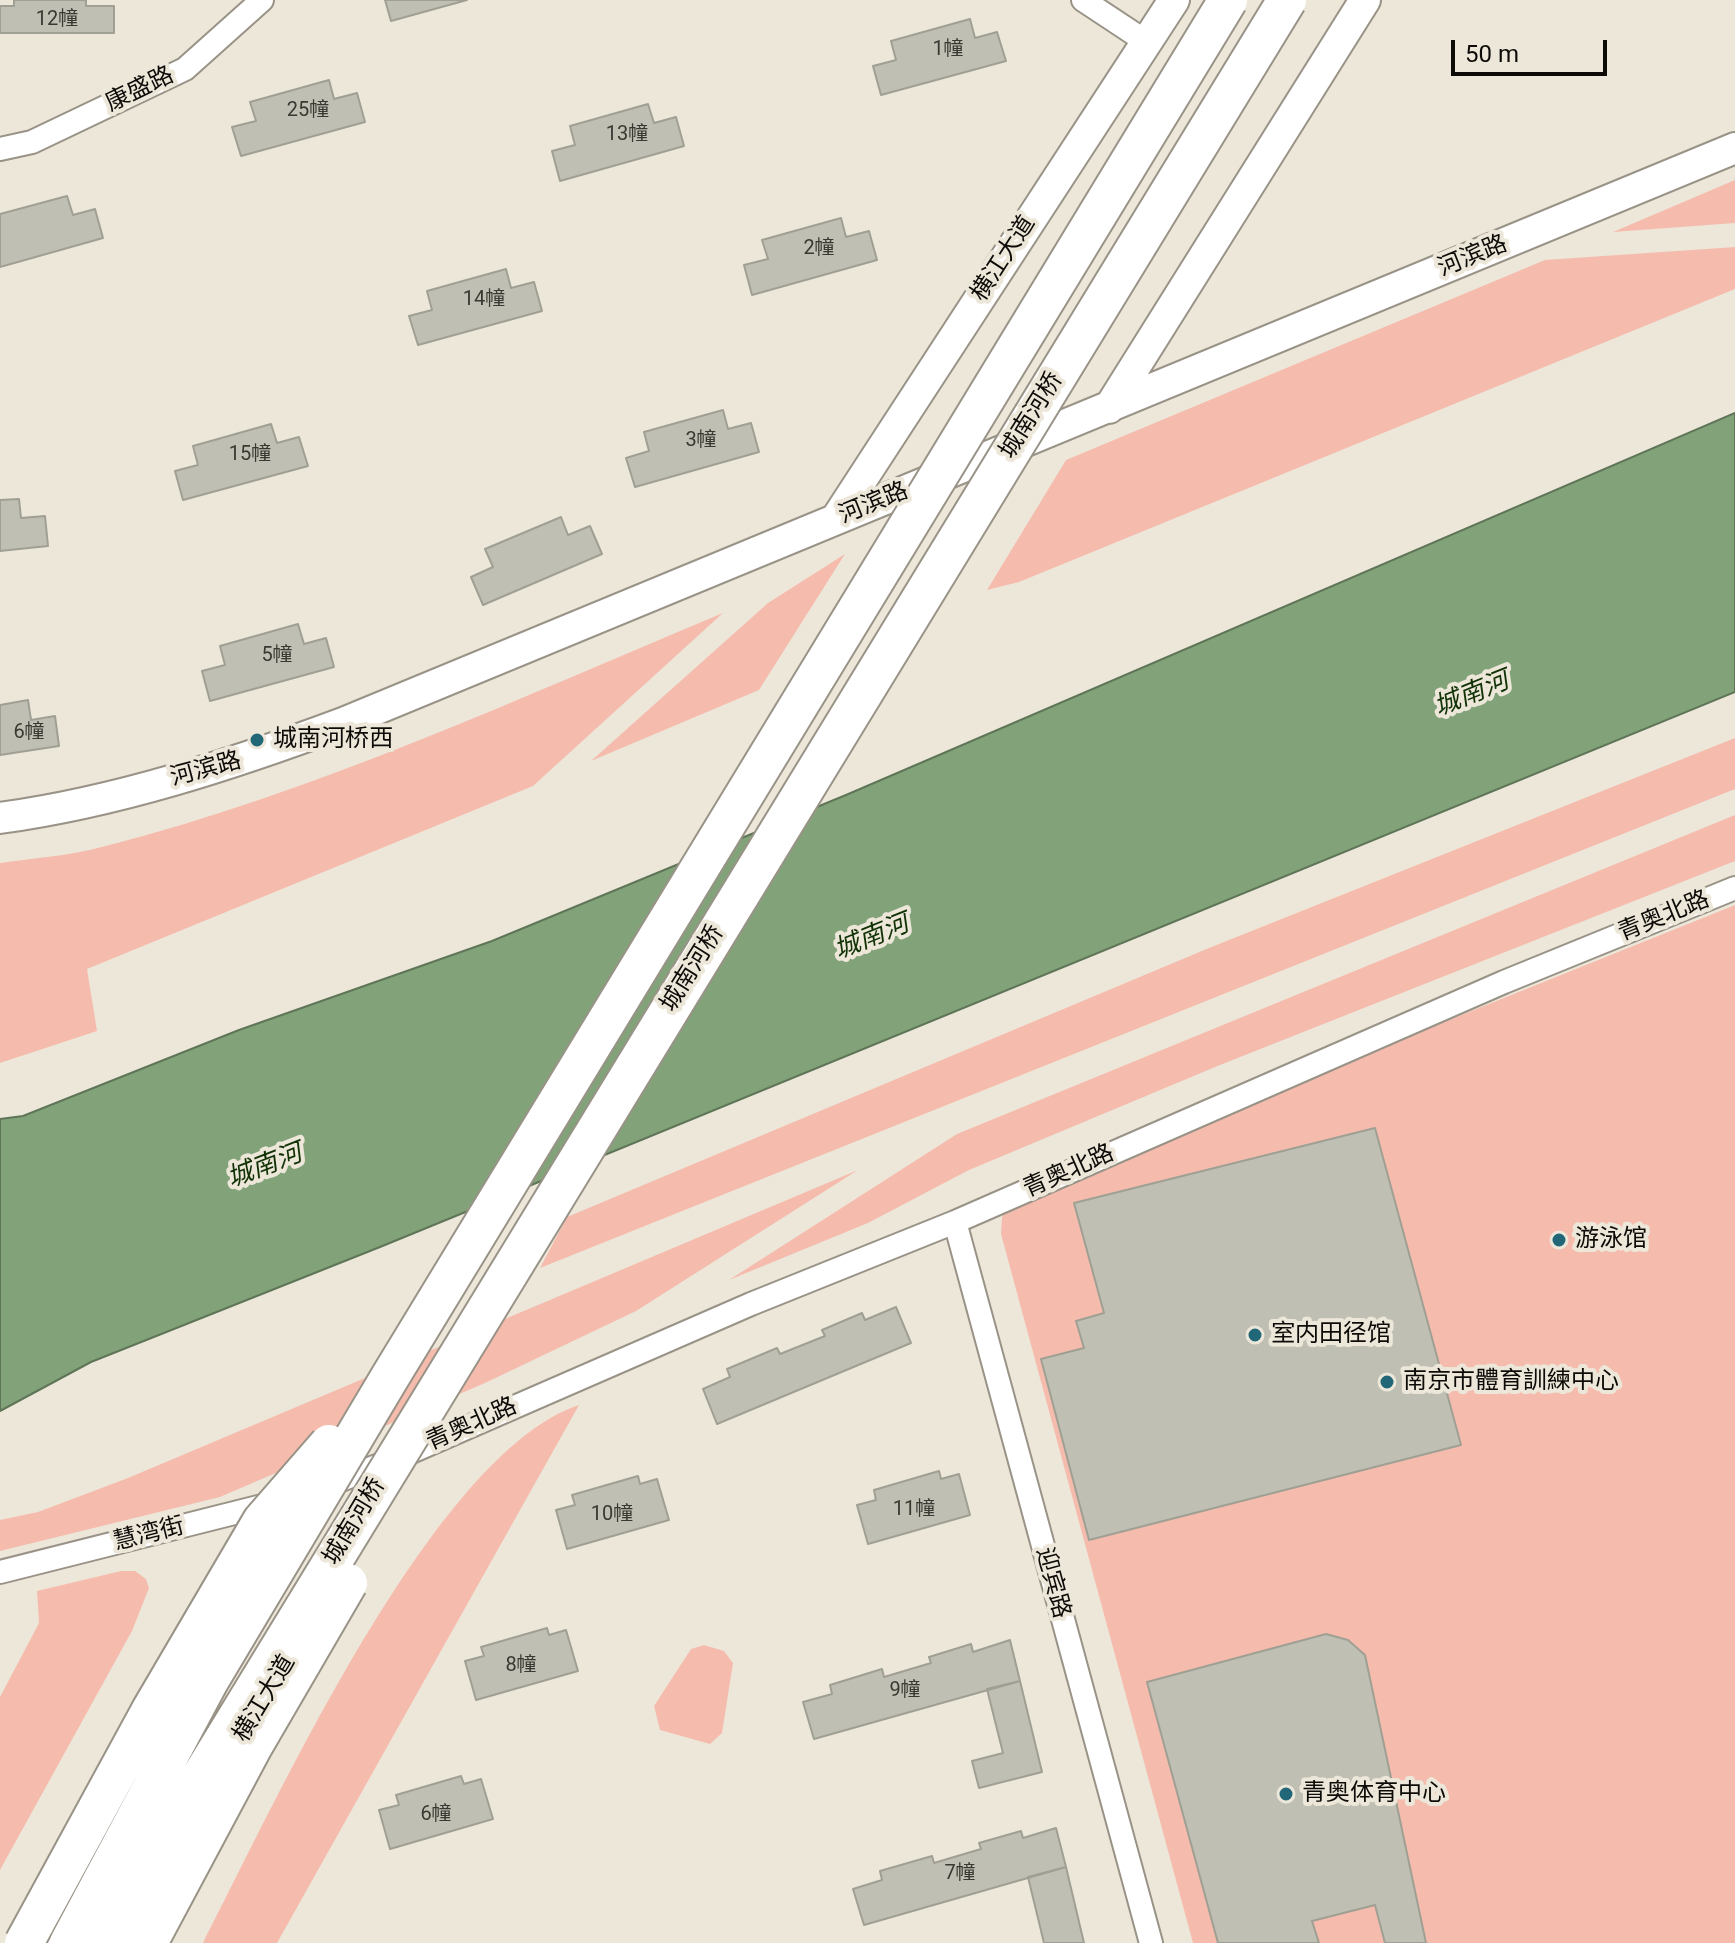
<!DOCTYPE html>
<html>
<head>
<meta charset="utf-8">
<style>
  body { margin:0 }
  #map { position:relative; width:1735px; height:1943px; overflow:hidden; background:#ede7da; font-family:Roboto,sans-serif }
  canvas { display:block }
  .scale { position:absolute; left:1451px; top:40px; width:156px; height:36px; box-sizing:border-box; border:4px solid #0d0b07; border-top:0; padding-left:10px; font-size:24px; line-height:28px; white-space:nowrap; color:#0d0b07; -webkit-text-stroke:6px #ede7da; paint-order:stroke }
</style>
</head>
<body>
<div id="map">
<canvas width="1735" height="1943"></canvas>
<div class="scale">50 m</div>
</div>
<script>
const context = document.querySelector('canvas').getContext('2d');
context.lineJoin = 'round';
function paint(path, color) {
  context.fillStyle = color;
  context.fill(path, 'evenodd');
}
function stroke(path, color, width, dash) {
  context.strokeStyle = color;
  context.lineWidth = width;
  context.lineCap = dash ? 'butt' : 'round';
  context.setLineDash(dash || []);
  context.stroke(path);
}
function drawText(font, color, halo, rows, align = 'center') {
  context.font = font + ' Roboto,"Noto Sans SC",sans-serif';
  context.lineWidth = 8;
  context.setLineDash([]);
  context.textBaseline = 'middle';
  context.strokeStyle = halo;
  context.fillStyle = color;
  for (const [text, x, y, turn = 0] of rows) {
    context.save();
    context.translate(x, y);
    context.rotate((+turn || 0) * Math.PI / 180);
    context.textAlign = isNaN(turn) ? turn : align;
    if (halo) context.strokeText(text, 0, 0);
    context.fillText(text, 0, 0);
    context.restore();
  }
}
paint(new Path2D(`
  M 1735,180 L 1735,223 L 1613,232 Z
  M 1735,247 L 1735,289 L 1019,582 L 987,590 L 1066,460 L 1545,260 Z
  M 845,554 L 759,690 L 591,761 L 768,603 Z
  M 723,613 L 533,786 L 87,969 L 97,1031 L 0,1063 L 0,863 C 34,858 69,856 102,847 C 317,792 519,698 723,613 Z
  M 1735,738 L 1735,789 L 540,1268 L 567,1217 L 1209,948 Z
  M 1735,815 L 1735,861 L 1220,1065 L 969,1170 L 868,1223 L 729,1280 L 957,1134 Z
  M 1735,905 L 1735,1943 L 1193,1943 L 1001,1234 L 1002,1217 L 1010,1204 L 1372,1051 Z
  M 858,1170 L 636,1311 L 485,1383 L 220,1497 L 0,1551 L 0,1520 L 38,1512 L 128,1478 Z
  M 579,1405 L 277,1943 L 203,1943 C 274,1807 432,1454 579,1405 Z
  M 121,1571 L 135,1571 L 146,1579 L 149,1588 L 132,1631 L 0,1870 L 0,1697 L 39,1623 L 37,1591 Z
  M 704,1645 L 724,1651 L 733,1663 L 722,1733 L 710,1744 L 660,1730 L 654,1706 L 691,1649 Z`), '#f5bcae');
const water = new Path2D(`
  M 1735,413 L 1735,692 L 380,1247 L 91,1362 L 0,1411 L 0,1119 L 23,1116 L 239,1030 L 492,941 L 846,795 Z`);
paint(water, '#82a379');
stroke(water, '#5f7557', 2);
const building = new Path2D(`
  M 14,0 L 86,0 L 86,6 L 114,6 L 114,33 L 0,33 L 0,6 L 14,6 Z
  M 385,0 L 467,0 L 391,21 Z
  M 970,19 L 975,38 L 997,32 L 1006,61 L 881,95 L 873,66 L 896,60 L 891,41 Z
  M 329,80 L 334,99 L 357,93 L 365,122 L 241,156 L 232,127 L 256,121 L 250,102 Z
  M 648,104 L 654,123 L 676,117 L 684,146 L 560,181 L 552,151 L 575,145 L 570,126 Z
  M 67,196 L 73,215 L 95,209 L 103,238 L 0,267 L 0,214 Z
  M 841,218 L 846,237 L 869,231 L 877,260 L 752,295 L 744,265 L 768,259 L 762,240 Z
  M 506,269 L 511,288 L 534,282 L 542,311 L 418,345 L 409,316 L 432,310 L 427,291 Z
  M 723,410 L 728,429 L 751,423 L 759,452 L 635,487 L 626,458 L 649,451 L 644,432 Z
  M 271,424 L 277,443 L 299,437 L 308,466 L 183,500 L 175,471 L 198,465 L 193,446 Z
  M 19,499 L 21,518 L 45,516 L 48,546 L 0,551 L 0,500 Z
  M 561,517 L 568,535 L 590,526 L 602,554 L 483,605 L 471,577 L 493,567 L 485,549 Z
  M 298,624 L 304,644 L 326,638 L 334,667 L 210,701 L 202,671 L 225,665 L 220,646 Z
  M 28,700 L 31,720 L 55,716 L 59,746 L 0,755 L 0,705 Z
  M 1375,1128 L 1461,1445 L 1089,1540 L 1041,1359 L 1084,1348 L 1076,1321 L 1104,1313 L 1074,1203 Z
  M 896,1307 L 911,1343 L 717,1424 L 703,1389 L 730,1377 L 727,1369 L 777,1348 L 780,1354 L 825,1336 L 822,1330 L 862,1313 L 865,1320 Z
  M 939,1471 L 941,1479 L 959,1474 L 970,1515 L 868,1544 L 857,1505 L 876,1500 L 874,1490 Z
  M 638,1476 L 640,1484 L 657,1479 L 669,1520 L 567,1549 L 556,1510 L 575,1505 L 572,1495 Z
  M 547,1628 L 549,1635 L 566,1630 L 578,1671 L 476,1700 L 465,1661 L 484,1656 L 481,1647 Z
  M 1326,1634 L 1348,1640 L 1365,1655 L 1426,1943 L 1385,1943 L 1375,1905 L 1312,1921 L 1319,1943 L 1218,1943 L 1147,1682 Z
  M 1010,1640 L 1020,1681 L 814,1739 L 803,1702 L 832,1694 L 830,1685 L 882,1669 L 884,1677 L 931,1663 L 929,1657 L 971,1644 L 973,1652 Z
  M 1020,1681 L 1042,1772 L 979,1788 L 972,1761 L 1003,1753 L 987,1689 Z
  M 461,1776 L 464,1784 L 481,1779 L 493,1819 L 390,1849 L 379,1810 L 399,1805 L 396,1795 Z
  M 1056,1828 L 1066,1867 L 864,1925 L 853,1889 L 882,1880 L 880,1871 L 932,1856 L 934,1863 L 981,1849 L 979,1843 L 1021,1831 L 1023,1838 Z
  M 1066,1867 L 1084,1943 L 1044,1943 L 1028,1877 Z`);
paint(building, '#bfc0b3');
stroke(building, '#9fa093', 2);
const street = new Path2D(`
  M 1083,0 L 1145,41
  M 0,149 L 32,142 L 185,69 L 262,0
  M 955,1222 L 1151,1943
  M 326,1486 L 402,1456 L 751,1304 L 955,1222 L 1504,982 L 1735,888
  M 0,1572 L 274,1503`);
const secondary = new Path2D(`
  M 1109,408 L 1365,0
  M 836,519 L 1174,0
  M 0,818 C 117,802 233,764 343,723 L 1735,148
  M 47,1943 L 90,1860`);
stroke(street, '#999387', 26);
stroke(secondary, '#999387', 34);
stroke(street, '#fff', 22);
stroke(secondary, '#fff', 30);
const highwayBridge = new Path2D(`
  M 24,1943 L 151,1710 L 262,1521 L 329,1444
  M 69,1943 L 209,1681 L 390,1377 L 1228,0
  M 109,1943 L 169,1829 L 1287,0
  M 148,1943 L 252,1748 L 348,1583`);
stroke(highwayBridge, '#999387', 42, []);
stroke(highwayBridge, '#fff', 38);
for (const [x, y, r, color] of [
  [257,740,8,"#226777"],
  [1559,1240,8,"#226777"],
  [1255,1335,8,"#226777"],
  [1387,1382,8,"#226777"],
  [1286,1794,8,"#226777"]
]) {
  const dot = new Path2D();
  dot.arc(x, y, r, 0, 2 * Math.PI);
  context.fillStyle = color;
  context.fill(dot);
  stroke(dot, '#ede7da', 3);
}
drawText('20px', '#3a3832', null, [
  ["12幢",57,20],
  ["1幢",948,50],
  ["25幢",308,111],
  ["13幢",627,135],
  ["2幢",819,249],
  ["14幢",484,300],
  ["3幢",701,441],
  ["15幢",250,455],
  ["5幢",277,656],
  ["6幢",29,733],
  ["11幢",914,1510],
  ["10幢",612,1515],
  ["8幢",521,1666],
  ["9幢",905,1691],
  ["6幢",436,1815],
  ["7幢",960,1874]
]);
drawText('24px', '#0d0b07', '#ede7da', [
  ["康盛路",140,90,-26],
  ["河滨路",1473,257,-22],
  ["横江大道",1004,259,-57],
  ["城南河桥",1032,416,-58],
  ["河滨路",874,504,-22],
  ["河滨路",206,770,-15],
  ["青奥北路",1664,917,-22],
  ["城南河桥",693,969,-58],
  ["青奥北路",1069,1172,-24],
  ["青奥北路",472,1425,-24],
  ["城南河桥",355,1522,-59],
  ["慧湾街",149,1535,-14],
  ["迎宾路",1052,1583,75],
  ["横江大道",265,1699,-59]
]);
drawText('24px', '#0d0b07', '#ede7da', [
  ["城南河桥西",273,740],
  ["游泳馆",1575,1240],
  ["室内田径馆",1271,1335],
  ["南京市體育訓練中心",1403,1382],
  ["青奥体育中心",1302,1794]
], 'left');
drawText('italic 26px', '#113205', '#ede7da', [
  ["城南河",1472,695,-22],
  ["城南河",872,938,-22],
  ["城南河",265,1167,-21]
]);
</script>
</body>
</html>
